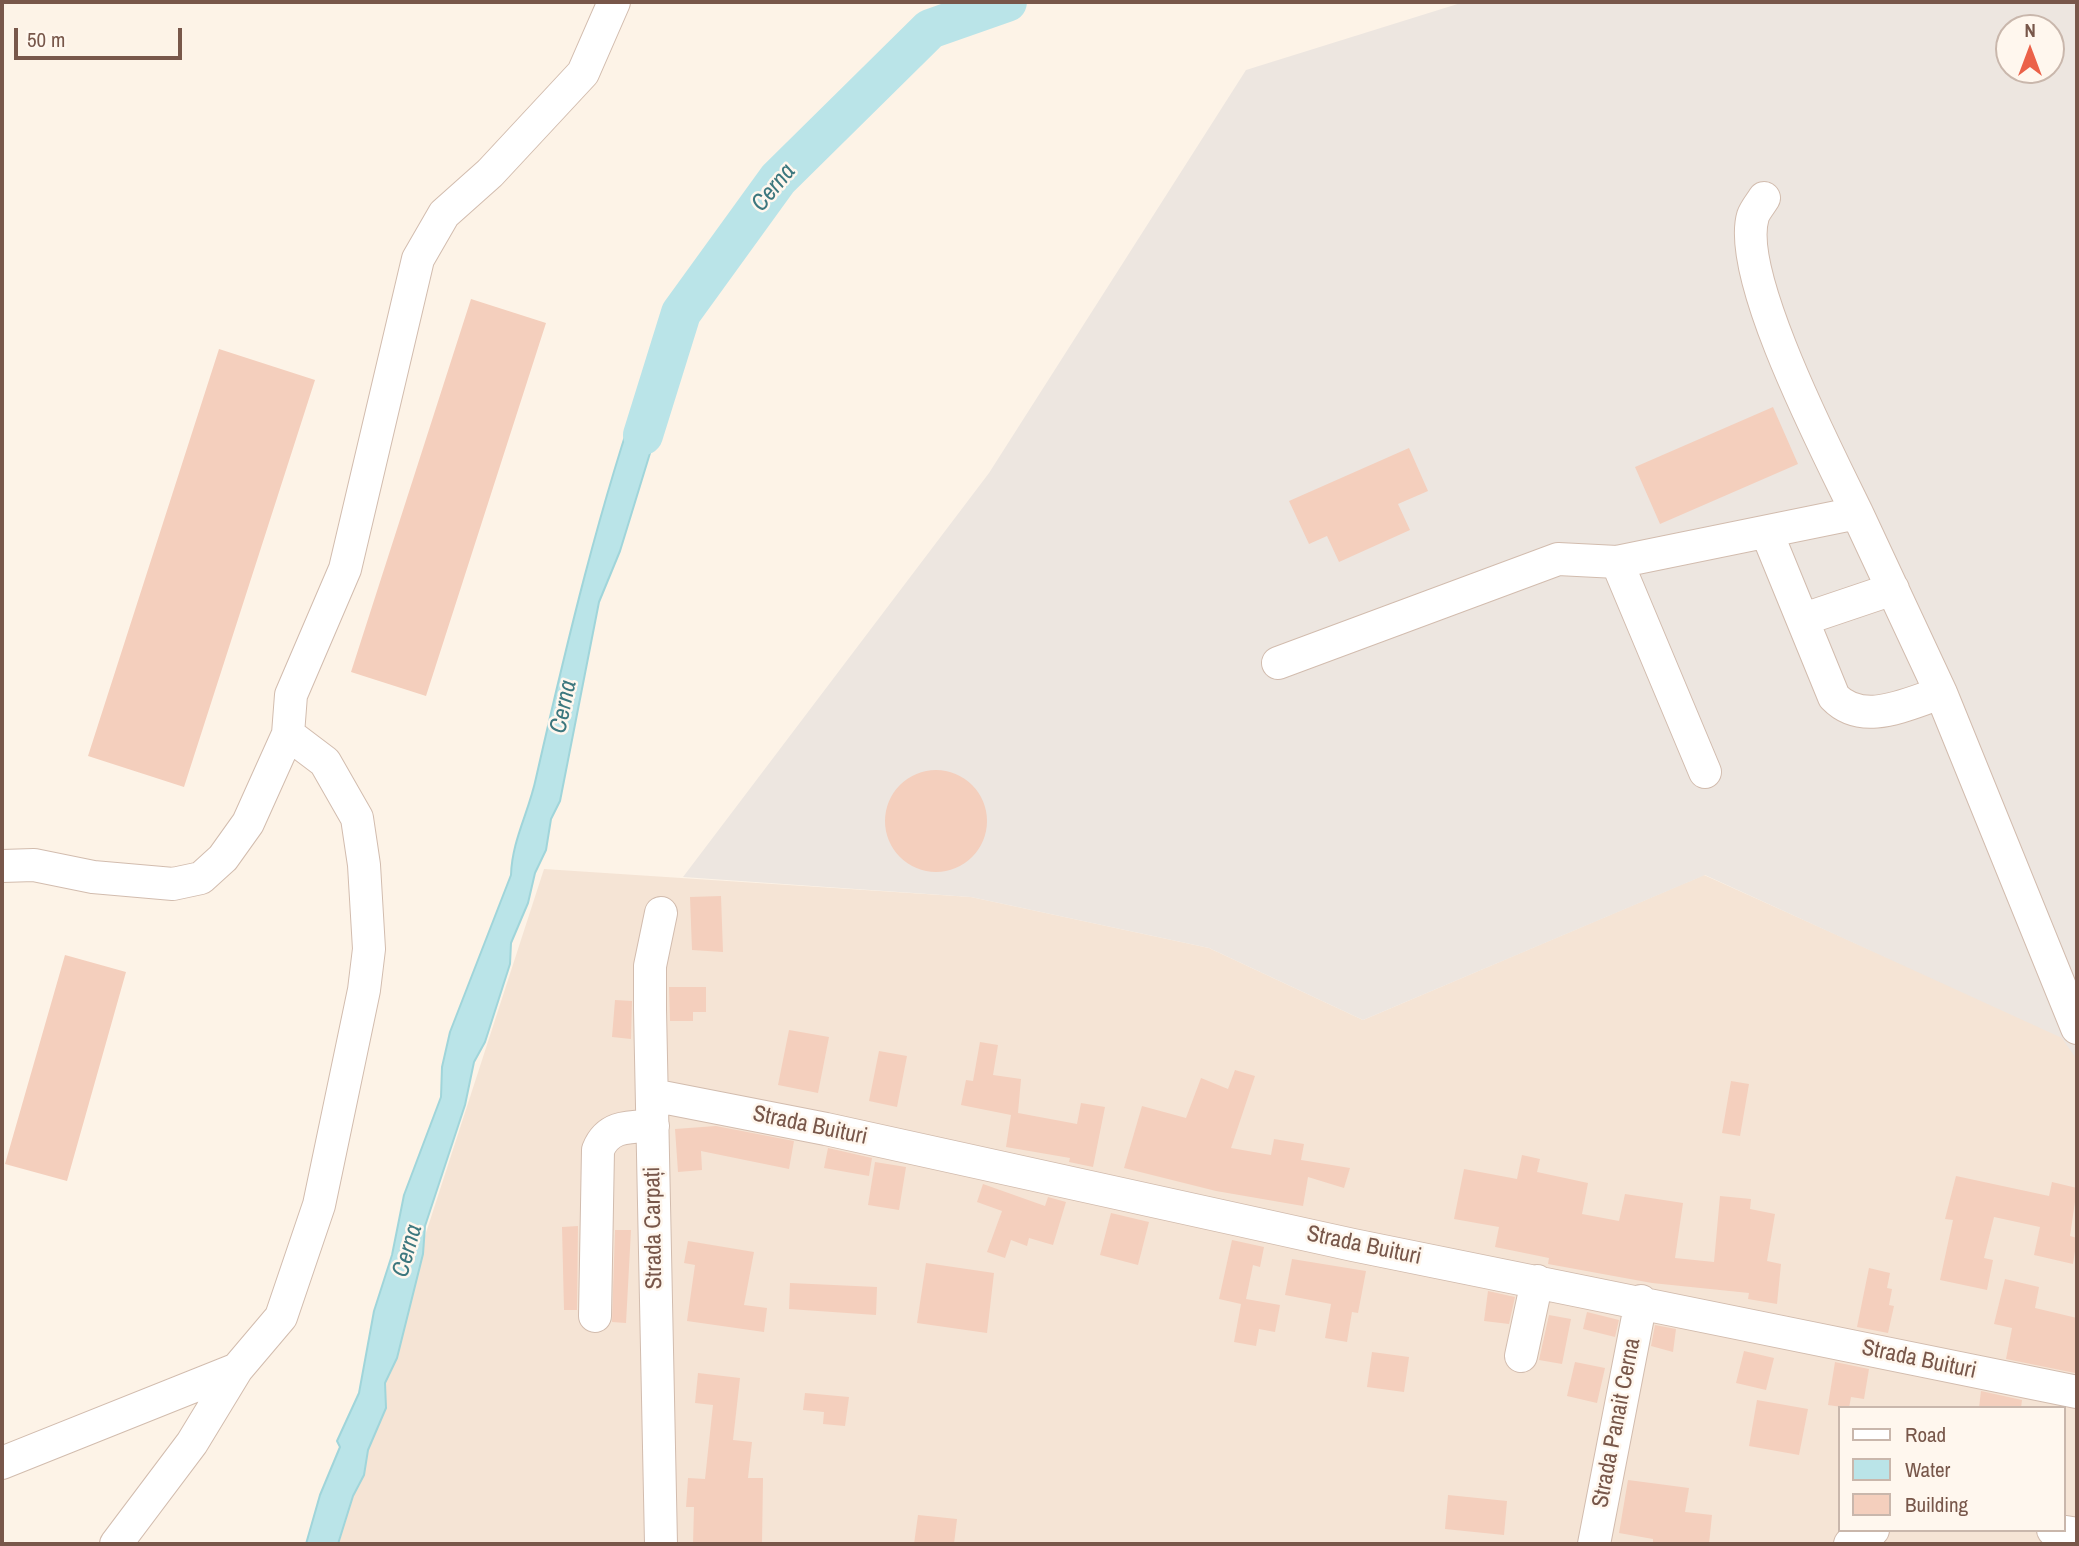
<!DOCTYPE html>
<html>
<head>
<meta charset="utf-8">
<style>
  body { margin:0 }
  #map { position:relative; width:2079px; height:1546px; overflow:hidden; background:#fdf3e7; font-family:"Archivo Narrow",sans-serif }
  canvas { display:block }
  .frame { position:absolute; inset:0; border:4px solid #78574a; pointer-events:none }
  .legend { position:absolute; left:1838px; top:1406px; width:228px; height:126px; box-sizing:border-box; background:#fff7ee; border:2px solid #c9b7ac; margin:0; padding:9px 12px; list-style:none; font-size:21px; color:#78574a }
  .legend li { display:flex; align-items:center; gap:14px; height:35px }
  .legend b { width:35px; border:2px solid #c9b7ac }
  .north { position:absolute; left:1995px; top:14px; width:70px; height:70px; box-sizing:border-box; background:#fff7ee; border:2px solid #c9b7ac; border-radius:50%; rotate:0deg; font-size:19px; font-weight:700; line-height:28px; text-align:center; color:#78574a }
  .north::after { content:''; display:block; margin:auto; width:24px; height:32px; background:#eb6148; clip-path:polygon(50% 0,100% 100%,50% 72%,0 100%) }
  .scale { position:absolute; left:14px; top:28px; width:168px; height:32px; box-sizing:border-box; border:4px solid #78574a; border-top:0; padding-left:9px; font-size:21px; line-height:24px; white-space:nowrap; color:#78574a; -webkit-text-stroke:5px #fff7ee; paint-order:stroke }
</style>
</head>
<body>
<div id="map">
<canvas width="2079" height="1546"></canvas>
<div class="frame"></div>
<ul class="legend">
<li><b style="height:9px;background:#fff"></b>Road</li>
<li><b style="height:19px;background:#bae4e8"></b>Water</li>
<li><b style="height:19px;background:#f4cfbd"></b>Building</li>
</ul>
<div class="north">N</div>
<div class="scale">50 m</div>
</div>
<script>
const context = document.querySelector('canvas').getContext('2d');
context.lineJoin = 'round';
function paint(path, color) {
  context.fillStyle = color;
  context.fill(path, 'evenodd');
}
function stroke(path, color, width, dash) {
  context.strokeStyle = color;
  context.lineWidth = width;
  context.lineCap = dash ? 'butt' : 'round';
  context.setLineDash(dash || []);
  context.stroke(path);
}
function drawText(font, color, halo, rows, align = 'center') {
  context.font = font + ' "Archivo Narrow",sans-serif';
  context.lineWidth = 5;
  context.setLineDash([]);
  context.textBaseline = 'middle';
  context.strokeStyle = halo;
  context.fillStyle = color;
  for (const [text, x, y, turn = 0] of rows) {
    context.save();
    context.translate(x, y);
    context.rotate((+turn || 0) * Math.PI / 180);
    context.textAlign = isNaN(turn) ? turn : align;
    if (halo) context.strokeText(text, 0, 0);
    context.fillText(text, 0, 0);
    context.restore();
  }
}
paint(new Path2D(`
  M 544,869 L 971,897 L 1209,948 L 1363,1020 L 1704,875 L 2077,1043 L 2077,1544 L 325,1544 ZM 1839,1408 L 2063,1408 L 2063,1530 L 1839,1530 Z`), '#f5e4d5');
paint(new Path2D(`
  M 1464,2 L 2077,2 L 2077,1060 L 2062,1038 L 1705,875 L 1363,1020 L 1209,948 L 971,897 L 683,877 L 989,473 L 1246,70 ZM 2009,28 L 2051,28 L 2051,70 L 2009,70 Z`), '#ede6e0');
const water = new Path2D(`
  M 645,376 L 670,388 L 620,551 L 599,602 L 560,801 L 551,819 L 546,850 L 535,873 L 528,903 L 511,943 L 510,964 L 485,1042 L 474,1062 L 465,1105 L 425,1226 L 423,1254 L 397,1358 L 385,1383 L 386,1408 L 368,1450 L 364,1475 L 353,1496 L 338,1544 L 306,1544 L 320,1495 L 340,1447 L 337,1441 L 359,1393 L 374,1311 L 392,1255 L 404,1195 L 441,1097 L 442,1067 L 450,1032 L 511,875 C 512,840 529,812 536,778 C 567,642 599,507 645,376 Z`);
paint(water, '#bae4e8');
stroke(water, '#a0d5da', 2);
stroke(new Path2D(`
  M 643,435 L 681,313 L 778,179 L 930,29 L 1007,2`), '#bae4e8', 40);
paint(new Path2D(`
  M 471,299 L 546,323 L 426,696 L 351,672 Z
  M 219,349 L 315,380 L 184,787 L 88,756 Z
  M 1773,407 L 1798,464 L 1660,524 L 1635,467 Z
  M 1409,448 L 1428,491 L 1398,504 L 1410,530 L 1339,562 L 1327,536 L 1309,544 L 1289,501 Z
  M885 821a51 51 0 1 1 102 0a51 51 0 1 1-102 0Z
  M 721,896 L 723,952 L 692,950 L 690,897 Z
  M 65,955 L 126,972 L 67,1181 L 5,1164 Z
  M 669,987 L 706,987 L 706,1012 L 693,1012 L 693,1021 L 670,1021 Z
  M 615,1000 L 632,1001 L 631,1039 L 612,1037 Z
  M 789,1030 L 829,1037 L 818,1093 L 778,1085 Z
  M 980,1042 L 998,1045 L 993,1075 L 1021,1079 L 1018,1113 L 1077,1124 L 1081,1103 L 1105,1107 L 1093,1167 L 1069,1162 L 1070,1158 L 1006,1147 L 1011,1115 L 961,1105 L 966,1080 L 973,1081 Z
  M 879,1051 L 907,1056 L 897,1107 L 869,1101 Z
  M 1235,1070 L 1255,1076 L 1231,1148 L 1271,1155 L 1274,1139 L 1304,1144 L 1301,1160 L 1350,1168 L 1344,1188 L 1308,1177 L 1303,1206 L 1216,1191 L 1124,1168 L 1142,1106 L 1186,1118 L 1201,1078 L 1228,1089 Z
  M 1731,1081 L 1749,1084 L 1740,1136 L 1722,1133 Z
  M 716,1126 L 794,1141 L 789,1169 L 701,1151 L 702,1170 L 678,1172 L 675,1129 Z
  M 828,1148 L 872,1158 L 869,1176 L 824,1168 Z
  M 1522,1155 L 1540,1159 L 1537,1172 L 1588,1183 L 1582,1214 L 1619,1221 L 1625,1194 L 1683,1203 L 1675,1258 L 1714,1262 L 1720,1196 L 1751,1199 L 1750,1209 L 1775,1214 L 1767,1261 L 1781,1264 L 1777,1304 L 1748,1299 L 1749,1293 L 1652,1283 L 1548,1264 L 1549,1258 L 1495,1247 L 1499,1227 L 1454,1219 L 1464,1169 L 1517,1179 Z
  M 875,1162 L 906,1167 L 899,1210 L 868,1205 Z
  M 1956,1176 L 2049,1196 L 2052,1182 L 2077,1188 L 2070,1236 L 2077,1238 L 2073,1264 L 2034,1255 L 2040,1227 L 1994,1217 L 1984,1258 L 1993,1260 L 1987,1290 L 1940,1280 L 1953,1220 L 1945,1219 Z
  M 983,1184 L 1045,1206 L 1048,1197 L 1066,1202 L 1053,1245 L 1029,1238 L 1027,1246 L 1011,1240 L 1005,1258 L 987,1252 L 1002,1211 L 977,1202 Z
  M 1111,1213 L 1149,1222 L 1138,1265 L 1100,1255 Z
  M 578,1226 L 577,1310 L 564,1310 L 562,1227 Z
  M 615,1230 L 631,1230 L 626,1323 L 612,1322 Z
  M 1232,1240 L 1264,1247 L 1260,1267 L 1253,1265 L 1246,1299 L 1280,1305 L 1275,1332 L 1259,1329 L 1256,1346 L 1234,1342 L 1241,1304 L 1219,1299 Z
  M 688,1241 L 754,1252 L 744,1305 L 767,1308 L 764,1332 L 687,1321 L 695,1265 L 684,1263 Z
  M 1292,1259 L 1366,1271 L 1358,1313 L 1352,1312 L 1347,1342 L 1325,1338 L 1331,1304 L 1285,1295 Z
  M 926,1263 L 994,1273 L 987,1333 L 917,1323 Z
  M 1869,1268 L 1890,1273 L 1887,1288 L 1892,1289 L 1889,1305 L 1894,1306 L 1888,1333 L 1857,1327 Z
  M 2005,1279 L 2039,1287 L 2035,1308 L 2077,1318 L 2075,1373 L 2006,1359 L 2012,1328 L 1994,1324 Z
  M 790,1283 L 877,1287 L 876,1315 L 789,1309 Z
  M 1488,1291 L 1515,1297 L 1509,1324 L 1484,1321 Z
  M 1587,1312 L 1619,1320 L 1615,1337 L 1583,1329 Z
  M 1549,1315 L 1571,1319 L 1562,1364 L 1539,1360 Z
  M 1655,1325 L 1676,1329 L 1673,1352 L 1651,1346 Z
  M 1744,1351 L 1774,1358 L 1766,1390 L 1736,1383 Z
  M 1372,1352 L 1409,1357 L 1404,1392 L 1367,1387 Z
  M 1575,1362 L 1605,1368 L 1597,1403 L 1567,1396 Z
  M 1835,1362 L 1869,1369 L 1864,1399 L 1851,1397 L 1849,1408 L 1828,1405 Z
  M 698,1373 L 740,1378 L 733,1440 L 752,1442 L 748,1478 L 763,1478 L 762,1544 L 693,1544 L 694,1507 L 686,1507 L 688,1478 L 705,1479 L 713,1405 L 695,1403 Z
  M 1981,1391 L 2022,1400 L 2021,1408 L 1979,1408 Z
  M 805,1393 L 849,1397 L 845,1426 L 823,1424 L 824,1412 L 803,1410 Z
  M 1757,1400 L 1808,1409 L 1799,1455 L 1749,1446 Z
  M 1628,1480 L 1689,1488 L 1685,1512 L 1712,1515 L 1709,1544 L 1653,1544 L 1653,1539 L 1619,1533 Z
  M 1448,1495 L 1507,1501 L 1504,1535 L 1445,1529 Z
  M 918,1515 L 957,1519 L 954,1544 L 914,1544 Z`), '#f4cfbd');
const minor = new Path2D(`
  M 1764,198 C 1761,203 1755,210 1753,216 C 1735,275 1829,455 1857,513
  M 1767,533 L 1834,697 C 1863,727 1906,704 1941,693
  M 1617,562 L 1705,772
  M 1804,619 L 1893,589
  M 1278,663 L 1558,559 L 1617,562 L 1857,513 L 1941,693 L 2077,1028
  M 2,866 L 34,865 L 93,877 L 173,884 L 201,878 L 223,858 L 248,823 L 288,734 L 291,695 L 345,569 L 418,259 L 444,214 L 490,173 L 583,73 L 614,2
  M 661,913 L 650,966 L 650,1009 L 661,1544
  M 652,1095 L 826,1129 L 1353,1245 L 2077,1392
  M 595,1316 L 598,1150 C 608,1125 629,1127 653,1126
  M 1521,1356 L 1537,1281
  M 2,1463 L 237,1369 L 281,1317 L 319,1205 L 364,990 L 369,949 L 364,865 L 357,818 L 325,762 L 288,734
  M 2053,1530 L 2077,1534
  M 116,1544 L 192,1443 L 237,1369
  M 1594,1544 L 1641,1301
  M 1850,1544 L 1873,1530`);
stroke(minor, '#d2bcae', 34);
stroke(minor, '#fff', 32);
drawText('23px', '#78574a', '#fff7ee', [
  ["Strada Buituri",810,1126,12],
  ["Strada Carpați",654,1228,-91],
  ["Strada Buituri",1364,1246,12],
  ["Strada Buituri",1919,1360,12],
  ["Strada Panait Cerna",1617,1423,-79]
]);
drawText('italic 24px', '#3c777e', '#fff7ee', [
  ["Cerna",774,188,-50],
  ["Cerna",564,707,-78],
  ["Cerna",408,1251,-74]
]);
</script>
</body>
</html>
